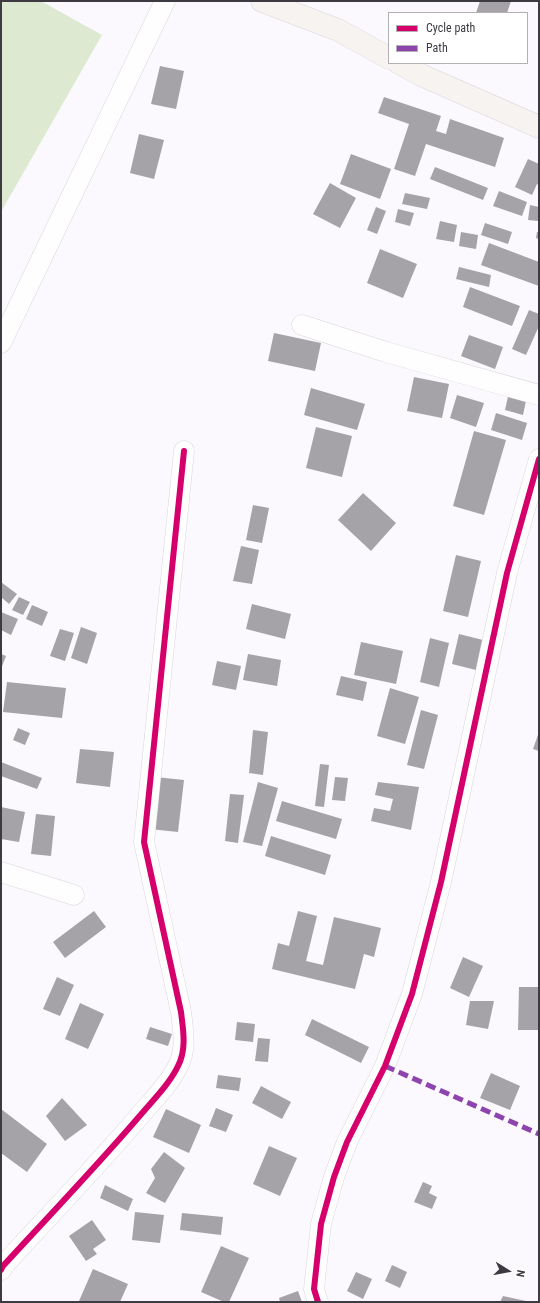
<!DOCTYPE html>
<html>
<head>
<meta charset="utf-8">
<style>
  body { margin:0 }
  #map { position:relative; width:540px; height:1303px; overflow:hidden; background:#fbf9fe; font-family:"Roboto Condensed",sans-serif }
  canvas { display:block }
  .frame { position:absolute; inset:0; border:2px solid #3d3b41; pointer-events:none }
  .legend { position:absolute; left:388px; top:12px; width:140px; height:52px; box-sizing:border-box; background:#fff; border:1px solid #b1b1b3; margin:0; padding:5px 7px; list-style:none; font-size:12px; color:#3d3b41 }
  .legend li { display:flex; align-items:center; gap:8px; height:20px }
  .legend b { width:20px; border:1px solid #b1b1b3 }
  .north { position:absolute; left:488px; top:1251px; width:40px; height:40px; -webkit-text-stroke:3px #fff; paint-order:stroke; rotate:101deg; font-size:11px; font-weight:700; line-height:16px; text-align:center; color:#3d3b41 }
  .north::after { content:''; display:block; margin:auto; width:14px; height:18px; background:#3d3b41; clip-path:polygon(50% 0,100% 100%,50% 72%,0 100%) }
</style>
</head>
<body>
<div id="map">
<canvas width="540" height="1303"></canvas>
<div class="frame"></div>
<ul class="legend">
<li><b style="height:5px;background:#d6006c"></b>Cycle path</li>
<li><b style="height:5px;background:#8e44ad"></b>Path</li>
</ul>
<div class="north">N</div>
</div>
<script>
const context = document.querySelector('canvas').getContext('2d');
context.lineJoin = 'round';
function paint(path, color) {
  context.fillStyle = color;
  context.fill(path, 'evenodd');
}
function stroke(path, color, width, dash) {
  context.strokeStyle = color;
  context.lineWidth = width;
  context.lineCap = dash ? 'butt' : 'round';
  context.setLineDash(dash || []);
  context.stroke(path);
}
paint(new Path2D(`
  M 1,1 L 41,1 L 102,35 L 1,212 Z`), '#ddead1');
paint(new Path2D(`
  M 480,1 L 511,1 L 507,13 L 476,13 Z
  M 160,66 L 184,71 L 176,109 L 151,104 Z
  M 384,97 L 441,116 L 436,131 L 446,134 L 450,119 L 504,138 L 495,167 L 426,144 L 415,176 L 394,169 L 409,124 L 378,113 Z
  M 139,134 L 164,140 L 154,179 L 130,173 Z
  M 351,154 L 391,169 L 380,199 L 340,184 Z
  M 528,159 L 539,164 L 539,185 L 537,184 L 532,195 L 515,187 Z
  M 435,167 L 488,188 L 483,200 L 430,179 Z
  M 330,183 L 356,198 L 340,228 L 313,214 Z
  M 499,191 L 527,202 L 522,216 L 493,206 Z
  M 405,193 L 430,198 L 427,209 L 402,204 Z
  M 530,205 L 539,207 L 538,221 L 528,220 Z
  M 376,207 L 386,211 L 377,234 L 367,230 Z
  M 398,209 L 414,213 L 410,226 L 395,222 Z
  M 440,221 L 457,225 L 454,242 L 436,239 Z
  M 485,223 L 512,232 L 508,244 L 481,235 Z
  M 461,232 L 478,235 L 476,249 L 459,246 Z
  M 537,232 L 539,232 L 539,239 L 536,238 Z
  M 489,243 L 539,262 L 539,286 L 481,265 Z
  M 380,249 L 417,264 L 403,298 L 367,283 Z
  M 459,267 L 491,275 L 489,287 L 456,279 Z
  M 470,287 L 520,306 L 512,326 L 463,307 Z
  M 529,310 L 539,314 L 539,326 L 526,355 L 512,349 Z
  M 274,333 L 321,343 L 315,371 L 268,361 Z
  M 469,335 L 503,347 L 495,369 L 461,356 Z
  M 414,377 L 449,384 L 442,418 L 407,411 Z
  M 311,388 L 365,404 L 357,430 L 304,415 Z
  M 509,392 L 527,396 L 523,415 L 505,410 Z
  M 457,395 L 484,403 L 476,427 L 450,418 Z
  M 496,413 L 527,423 L 522,440 L 491,430 Z
  M 316,427 L 352,436 L 342,477 L 306,468 Z
  M 474,431 L 506,440 L 484,515 L 453,506 Z
  M 363,493 L 396,523 L 371,551 L 338,520 Z
  M 253,505 L 269,508 L 262,543 L 246,540 Z
  M 241,546 L 259,550 L 252,584 L 233,581 Z
  M 456,555 L 481,561 L 468,617 L 443,611 Z
  M 1,582 L 17,594 L 9,604 L 1,597 Z
  M 19,597 L 30,602 L 23,615 L 12,610 Z
  M 252,604 L 291,614 L 285,639 L 246,629 Z
  M 32,605 L 48,612 L 42,626 L 26,619 Z
  M 1,612 L 18,619 L 11,635 L 1,630 Z
  M 81,627 L 97,633 L 87,664 L 71,658 Z
  M 60,629 L 74,633 L 65,661 L 50,656 Z
  M 459,634 L 483,640 L 476,670 L 452,664 Z
  M 430,638 L 449,643 L 439,687 L 420,682 Z
  M 361,642 L 403,651 L 396,684 L 354,675 Z
  M 1,654 L 6,656 L 1,669 Z
  M 248,654 L 281,660 L 277,686 L 243,680 Z
  M 217,661 L 241,666 L 236,690 L 212,685 Z
  M 341,676 L 367,682 L 363,701 L 336,695 Z
  M 7,682 L 66,688 L 62,718 L 3,712 Z
  M 390,688 L 419,697 L 405,744 L 377,736 Z
  M 421,710 L 438,715 L 424,769 L 407,765 Z
  M 18,728 L 30,733 L 25,745 L 13,740 Z
  M 253,730 L 268,732 L 263,775 L 249,773 Z
  M 539,732 L 539,751 L 533,749 Z
  M 80,749 L 114,752 L 110,787 L 76,783 Z
  M 1,762 L 42,778 L 37,789 L 1,776 Z
  M 320,764 L 329,765 L 324,807 L 315,806 Z
  M 146,776 L 184,780 L 178,832 L 140,828 Z
  M 335,777 L 348,778 L 345,801 L 332,800 Z
  M 258,782 L 278,788 L 262,846 L 243,842 Z
  M 378,782 L 419,787 L 411,830 L 371,821 L 374,808 L 390,811 L 393,799 L 375,795 Z
  M 230,794 L 244,795 L 238,843 L 225,841 Z
  M 282,801 L 342,819 L 336,839 L 276,821 Z
  M 1,807 L 25,812 L 19,842 L 1,839 Z
  M 36,814 L 55,816 L 51,856 L 31,854 Z
  M 271,836 L 331,855 L 325,875 L 265,856 Z
  M 94,911 L 106,927 L 65,958 L 53,942 Z
  M 298,911 L 317,916 L 306,961 L 323,965 L 334,917 L 381,928 L 374,957 L 364,954 L 355,989 L 272,969 L 278,943 L 289,946 Z
  M 463,957 L 483,966 L 469,997 L 450,988 Z
  M 57,977 L 74,985 L 60,1016 L 43,1009 Z
  M 519,987 L 539,987 L 539,1030 L 518,1030 Z
  M 470,1001 L 494,1001 L 488,1029 L 466,1025 Z
  M 80,1003 L 104,1014 L 88,1049 L 65,1039 Z
  M 312,1019 L 369,1047 L 361,1063 L 305,1035 Z
  M 237,1022 L 255,1024 L 253,1042 L 235,1040 Z
  M 150,1027 L 172,1034 L 168,1046 L 146,1039 Z
  M 258,1038 L 270,1039 L 268,1062 L 255,1061 Z
  M 491,1073 L 520,1086 L 510,1110 L 480,1098 Z
  M 218,1075 L 241,1078 L 239,1091 L 216,1088 Z
  M 261,1086 L 291,1102 L 282,1119 L 252,1103 Z
  M 62,1098 L 87,1125 L 65,1141 L 46,1116 Z
  M 216,1108 L 233,1115 L 226,1132 L 209,1126 Z
  M 1,1109 L 47,1144 L 27,1172 L 1,1153 Z
  M 166,1109 L 201,1125 L 189,1153 L 153,1137 Z
  M 269,1146 L 297,1158 L 280,1196 L 253,1184 Z
  M 164,1152 L 185,1168 L 165,1203 L 146,1193 L 155,1178 L 151,1169 Z
  M 423,1182 L 432,1186 L 429,1193 L 437,1197 L 432,1209 L 414,1202 Z
  M 105,1185 L 133,1199 L 128,1211 L 100,1198 Z
  M 135,1212 L 164,1215 L 160,1243 L 132,1240 Z
  M 182,1213 L 223,1217 L 221,1235 L 180,1230 Z
  M 92,1220 L 106,1240 L 93,1249 L 97,1254 L 86,1261 L 69,1236 Z
  M 221,1246 L 249,1258 L 229,1302 L 224,1302 L 201,1292 Z
  M 392,1265 L 407,1272 L 400,1288 L 385,1281 Z
  M 93,1269 L 128,1284 L 120,1302 L 82,1302 L 79,1301 Z
  M 356,1272 L 372,1279 L 363,1299 L 347,1291 Z
  M 298,1291 L 302,1302 L 280,1302 L 279,1298 Z
  M 503,1296 L 526,1301 L 526,1302 L 500,1302 Z`), '#a5a3a8');
const street = new Path2D(`
  M 302,325 L 386,352 L 539,395
  M 1,343 L 165,1
  M 1,872 L 74,895
  M 1,1270 L 3,1266 C 48,1217 94,1169 137,1119 C 151,1102 169,1085 178,1066 C 187,1049 183,1029 181,1012 L 144,842 L 184,451
  M 318,1302 L 314,1289 L 321,1224 L 334,1177 L 347,1142 L 385,1066 L 412,994 L 441,882 L 507,573 L 539,459`);
const secondary = new Path2D(`
  M 262,1 L 338,30 L 389,58
  M 399,63 L 421,75 L 539,127`);
stroke(street, '#d8d6db', 21);
stroke(secondary, '#d8d6db', 23);
stroke(street, '#fefeff', 20);
stroke(secondary, '#f6f3f1', 22);
stroke(new Path2D(`
  M 385,1066 L 539,1134`), '#8e44ad', 5, [10, 5]);
stroke(new Path2D(`
  M 1,1270 L 3,1266 C 48,1217 94,1169 137,1119 C 151,1102 169,1085 178,1066 C 187,1049 183,1029 181,1012 L 144,842 L 184,451
  M 318,1302 L 314,1289 L 321,1224 L 334,1177 L 347,1142 L 385,1066 L 412,994 L 441,882 L 507,573 L 539,459`), '#d6006c', 6);
</script>
</body>
</html>
